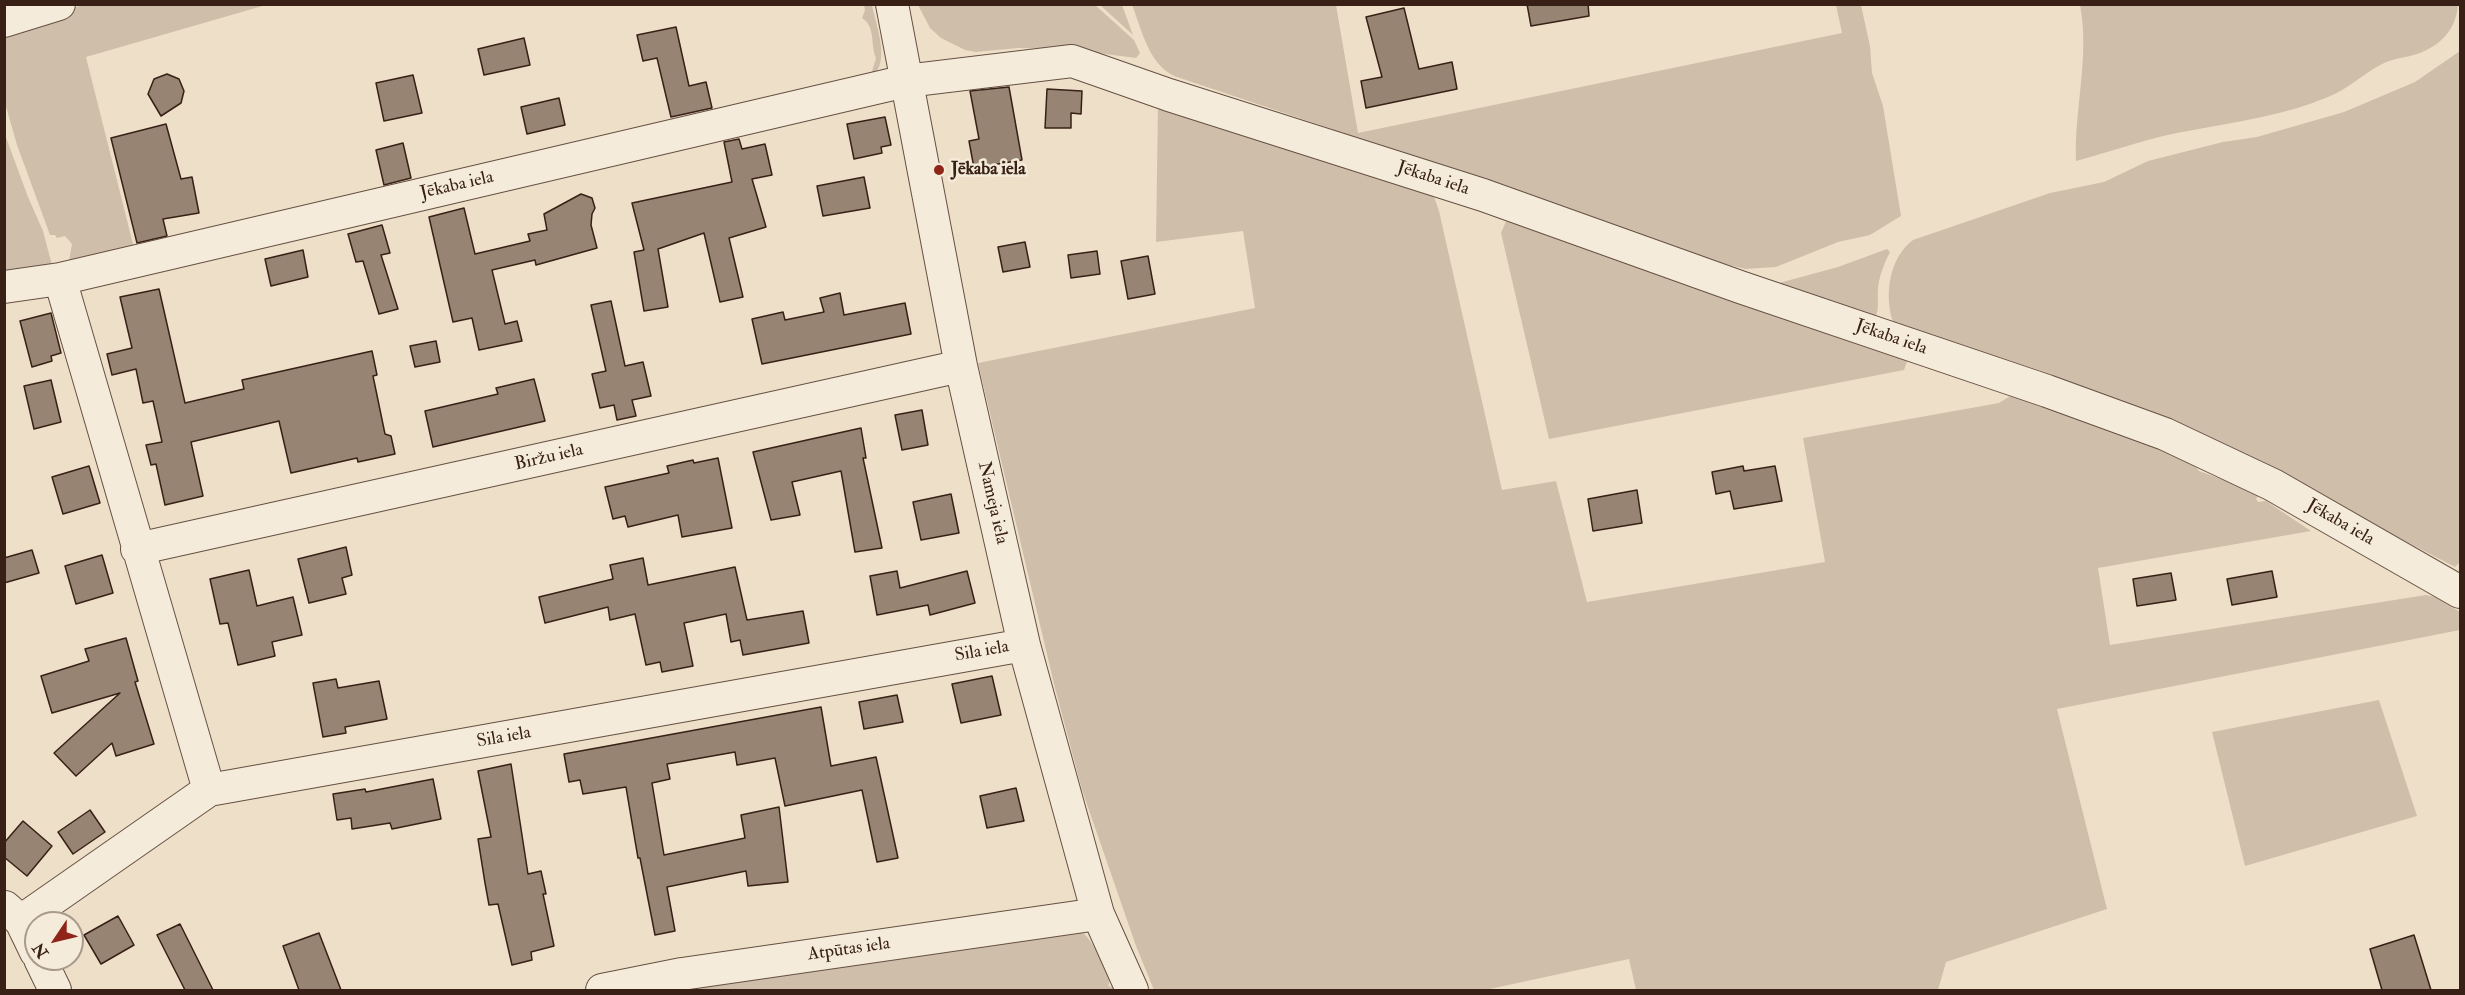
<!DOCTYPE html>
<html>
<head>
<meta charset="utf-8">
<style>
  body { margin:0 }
  #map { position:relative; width:2465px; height:995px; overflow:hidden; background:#eee0c8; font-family:"IM FELL Double Pica",serif }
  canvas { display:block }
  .frame { position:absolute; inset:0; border:6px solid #382016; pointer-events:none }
  .north { position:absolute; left:24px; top:911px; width:60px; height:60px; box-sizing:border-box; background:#f4ebdb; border:2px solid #a99a8c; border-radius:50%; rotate:235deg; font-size:16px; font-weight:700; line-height:24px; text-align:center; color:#382016 }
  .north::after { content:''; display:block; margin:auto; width:21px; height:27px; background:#8f2418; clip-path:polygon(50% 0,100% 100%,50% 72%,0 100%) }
</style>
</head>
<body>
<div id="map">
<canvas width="2465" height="995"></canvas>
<div class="frame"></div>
<div class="north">N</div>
</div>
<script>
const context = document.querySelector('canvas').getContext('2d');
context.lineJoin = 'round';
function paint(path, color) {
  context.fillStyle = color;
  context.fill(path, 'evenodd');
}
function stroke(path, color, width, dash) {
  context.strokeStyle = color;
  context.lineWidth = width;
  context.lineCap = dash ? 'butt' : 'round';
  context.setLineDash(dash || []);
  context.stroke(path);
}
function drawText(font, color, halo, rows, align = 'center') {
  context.font = font + ' "IM FELL Double Pica",serif';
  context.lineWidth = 5;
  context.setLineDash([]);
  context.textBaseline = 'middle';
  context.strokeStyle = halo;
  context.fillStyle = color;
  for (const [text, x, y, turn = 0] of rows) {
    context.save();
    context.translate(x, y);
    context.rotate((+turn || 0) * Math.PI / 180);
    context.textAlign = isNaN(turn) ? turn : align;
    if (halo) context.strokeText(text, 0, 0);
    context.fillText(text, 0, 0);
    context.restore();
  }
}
paint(new Path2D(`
  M 83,5 L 266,5 L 86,57 L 134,248 L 69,261 L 72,244 L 65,236 L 57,238 L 55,235 L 50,235 L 17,145 L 5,103 L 4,28 Z
  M 864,5 L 872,5 C 876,26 892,64 870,78 L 876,58 C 870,44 876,27 862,18 L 865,10 Z
  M 918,5 L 1095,5 L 1134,40 L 1140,53 L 1136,58 L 1067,49 L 1018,48 L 976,52 L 965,50 L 941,38 L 930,28 Z
  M 1100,5 L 1122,5 L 1133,35 Z
  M 1132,5 L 1336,5 L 1358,133 L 1842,33 L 1836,5 L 1861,5 L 1870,46 L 1872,73 L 1883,106 L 1901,216 L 1870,235 L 1838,242 L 1776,267 L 1745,269 L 1725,264 L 1531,197 L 1505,185 L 1480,179 L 1340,134 L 1332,129 L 1174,76 C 1148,63 1142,30 1132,5 Z
  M 2080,5 L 2080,4 L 2458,5 C 2456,29 2441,46 2417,54 C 2405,58 2394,58 2382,64 C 2363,74 2348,89 2328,97 C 2280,117 2228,123 2177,133 C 2143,140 2110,152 2076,161 C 2074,109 2090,57 2080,5 Z
  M 2460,51 L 2460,562 L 2455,567 L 2217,443 L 2041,371 L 1893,322 C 1884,295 1889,258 1913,240 L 2050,193 L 2104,182 L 2148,161 L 2223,142 L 2257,137 L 2344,112 L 2415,82 Z
  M 1158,103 L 1433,194 L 1439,211 L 1502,490 L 1556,481 L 1587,602 L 1825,562 L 1803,438 L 1999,403 L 2015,393 L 2190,460 L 2199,471 L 2229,482 L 2242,484 L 2258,496 L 2256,499 L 2258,502 L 2266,501 L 2311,531 L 2098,568 L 2110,645 L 2426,595 L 2435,597 L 2460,612 L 2460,630 L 2057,709 L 2107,909 L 1946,962 L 1938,990 L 1636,990 L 1629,959 L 1485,990 L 1154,990 L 1136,946 L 1082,790 L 1055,688 L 978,363 L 1255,308 L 1243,231 L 1156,242 Z
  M 4,132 L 28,197 L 43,231 L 52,265 L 4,274 Z
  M 1507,219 L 1909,356 L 1904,370 L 1549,439 L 1501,233 Z
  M 1887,249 L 1890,252 C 1884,264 1879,276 1878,289 C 1877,299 1880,309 1875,318 L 1779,283 L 1838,267 Z
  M 2379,700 L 2417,816 L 2245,866 L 2212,732 Z
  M 1074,926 C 1094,938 1099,958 1111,978 L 1108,986 L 1116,988 L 1116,990 L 676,990 Z`), '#cfbfaa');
const building = new Path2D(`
  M 1527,4 L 1588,4 L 1589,16 L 1531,26 Z
  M 1404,8 L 1419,69 L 1452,62 L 1457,89 L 1366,108 L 1361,81 L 1382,77 L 1366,17 Z
  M 676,27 L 689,86 L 706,82 L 712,108 L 671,117 L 657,58 L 643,61 L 637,35 Z
  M 524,38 L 530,65 L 484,75 L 478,49 Z
  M 167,74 L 179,79 L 184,91 L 181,103 L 161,116 L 148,94 L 154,79 Z
  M 413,75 L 422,113 L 384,121 L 376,83 Z
  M 1009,87 L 1022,160 L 974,168 L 969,141 L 979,139 L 970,91 Z
  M 1047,89 L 1082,91 L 1081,114 L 1071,113 L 1071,128 L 1045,128 Z
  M 559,98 L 565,125 L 527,134 L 521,107 Z
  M 885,117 L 891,145 L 881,147 L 882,153 L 854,159 L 847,124 Z
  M 166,124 L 181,179 L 192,177 L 199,213 L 163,219 L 167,236 L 137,243 L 111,138 Z
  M 739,139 L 742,149 L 765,144 L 772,175 L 752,179 L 766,227 L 729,238 L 743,297 L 720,302 L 704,233 L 658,249 L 668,307 L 644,311 L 634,252 L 644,250 L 632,203 L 732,182 L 724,142 Z
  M 403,143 L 411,178 L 384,185 L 376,150 Z
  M 864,177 L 870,208 L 823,216 L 817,186 Z
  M 581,194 L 592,198 L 595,208 L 592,214 L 591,225 L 597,248 L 536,265 L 535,260 L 492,270 L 505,324 L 517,321 L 522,341 L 479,350 L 472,318 L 453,322 L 429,217 L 464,208 L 475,254 L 530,241 L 528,234 L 547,230 L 544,214 Z
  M 382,225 L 390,253 L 381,255 L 398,309 L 379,314 L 363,261 L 356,262 L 348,234 Z
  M 1025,242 L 1030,267 L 1003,272 L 998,247 Z
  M 303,250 L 308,277 L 271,286 L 265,259 Z
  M 1097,251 L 1100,274 L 1071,278 L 1068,255 Z
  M 1148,256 L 1155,294 L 1128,299 L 1121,261 Z
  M 159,289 L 185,403 L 244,389 L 242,380 L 372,351 L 377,375 L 373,376 L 385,434 L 391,436 L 395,454 L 358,462 L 357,458 L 291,473 L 279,421 L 191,442 L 203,496 L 165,505 L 156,464 L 151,465 L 146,445 L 162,442 L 153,401 L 143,403 L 136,369 L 112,375 L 107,354 L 132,348 L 120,297 Z
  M 840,293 L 844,315 L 905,303 L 911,334 L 762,364 L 752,319 L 783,312 L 785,320 L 824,312 L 820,298 Z
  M 611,301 L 625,366 L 643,362 L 651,396 L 632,400 L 636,416 L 617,420 L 614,405 L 600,408 L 592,374 L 606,371 L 591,305 Z
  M 51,313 L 61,353 L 51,356 L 52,361 L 32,367 L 20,321 Z
  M 436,341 L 440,362 L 415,367 L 410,346 Z
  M 534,379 L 545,421 L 433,447 L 425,411 L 498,394 L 496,388 Z
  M 51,380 L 61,422 L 34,429 L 24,386 Z
  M 922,410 L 928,445 L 902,450 L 895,415 Z
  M 861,428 L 866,458 L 863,458 L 882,548 L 855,552 L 841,471 L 792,482 L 800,515 L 771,520 L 753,452 Z
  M 718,458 L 732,528 L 682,537 L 678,515 L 628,527 L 625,516 L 613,519 L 605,487 L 669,473 L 667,466 L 693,460 L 694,463 Z
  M 89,466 L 100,503 L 63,514 L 52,477 Z
  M 1743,466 L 1744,471 L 1775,466 L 1782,501 L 1734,509 L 1730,491 L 1716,494 L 1712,472 Z
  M 1637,490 L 1642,523 L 1593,531 L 1588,499 Z
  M 951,494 L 959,533 L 921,540 L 913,502 Z
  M 346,547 L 352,575 L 342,578 L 346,594 L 309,603 L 298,559 Z
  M 32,550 L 39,573 L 4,583 L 4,558 Z
  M 102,555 L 113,593 L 76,604 L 65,566 Z
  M 643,558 L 648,585 L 735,567 L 747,620 L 803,611 L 809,643 L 743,655 L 740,640 L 731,642 L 726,614 L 684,623 L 693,666 L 662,672 L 660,662 L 646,665 L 635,614 L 610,620 L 608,607 L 545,623 L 539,597 L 613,579 L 610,565 Z
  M 249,570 L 257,606 L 293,597 L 302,635 L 272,642 L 275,656 L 238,665 L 228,623 L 220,624 L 210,579 Z
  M 897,571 L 900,588 L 967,571 L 975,603 L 930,615 L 928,605 L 877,615 L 870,576 Z
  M 2272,571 L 2277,597 L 2232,605 L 2227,579 Z
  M 2171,573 L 2176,600 L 2137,606 L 2133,579 Z
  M 126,638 L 138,681 L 135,682 L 154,744 L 116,756 L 112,743 L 76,776 L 54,753 L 120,693 L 52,713 L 41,676 L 89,661 L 85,649 Z
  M 992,676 L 1001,715 L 961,723 L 952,684 Z
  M 336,679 L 338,688 L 379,681 L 387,719 L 345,727 L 346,733 L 323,737 L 313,683 Z
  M 897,695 L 903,722 L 864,729 L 859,702 Z
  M 821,707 L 831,766 L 876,757 L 898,858 L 877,862 L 862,790 L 785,806 L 775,758 L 737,765 L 735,752 L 667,764 L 670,779 L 652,783 L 664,855 L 745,838 L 741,815 L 779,807 L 788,882 L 748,886 L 746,871 L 667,887 L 675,931 L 655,935 L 640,858 L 638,858 L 626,787 L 583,794 L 580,780 L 569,782 L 564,754 Z
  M 511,764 L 528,874 L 541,871 L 546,894 L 543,894 L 554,946 L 531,952 L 532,960 L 512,965 L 498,904 L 489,905 L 485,883 L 478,839 L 491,837 L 478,771 Z
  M 433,779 L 441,819 L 392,829 L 390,823 L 352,829 L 351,818 L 337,820 L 333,794 L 365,789 L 366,792 Z
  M 1016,788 L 1024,821 L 987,828 L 980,796 Z
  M 90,810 L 105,832 L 73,854 L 58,832 Z
  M 23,821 L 52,846 L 27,876 L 4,857 L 4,843 Z
  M 118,916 L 134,945 L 101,964 L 84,935 Z
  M 180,924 L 213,990 L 185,990 L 157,935 Z
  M 319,933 L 341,990 L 299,990 L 283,946 Z
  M 2414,935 L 2431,990 L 2382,990 L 2370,949 Z`);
paint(building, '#978473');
stroke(building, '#382016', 1.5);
const minor = new Path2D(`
  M 892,4 L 961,366 L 1024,645 L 1098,914 L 1132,990
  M 4,21 L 59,4
  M 60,279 L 209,790
  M 4,287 L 60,279 L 906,81 L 1072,61 L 1169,95 L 1483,195 L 1740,287 L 2047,391 L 2165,434 L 2273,485 L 2460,592
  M 137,549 L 961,366
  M 5,907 L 21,921 L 36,952
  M 21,921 L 209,790 L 1024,645
  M 40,959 L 55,990
  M 602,990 L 682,974 L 1098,914`);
stroke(minor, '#665042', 34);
stroke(minor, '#f4ebdb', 32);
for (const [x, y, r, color] of [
  [939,170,6,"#8f2418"]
]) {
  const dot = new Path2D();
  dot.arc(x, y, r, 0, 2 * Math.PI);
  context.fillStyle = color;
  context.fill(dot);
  stroke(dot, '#f4ebdb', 2);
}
drawText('bold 18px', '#382016', '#f4ebdb', [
  ["Jēkaba iela",951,170]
], 'left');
drawText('18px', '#382016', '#f4ebdb', [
  ["Jēkaba iela",1433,179,18],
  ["Jēkaba iela",457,186,-13],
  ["Jēkaba iela",1891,338,19],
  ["Biržu iela",549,458,-13],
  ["Nameja iela",992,503,77],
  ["Jēkaba iela",2340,523,30],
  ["Sila iela",982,652,-10],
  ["Sila iela",504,738,-10],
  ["Atpūtas iela",849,950,-8]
]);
</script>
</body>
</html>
